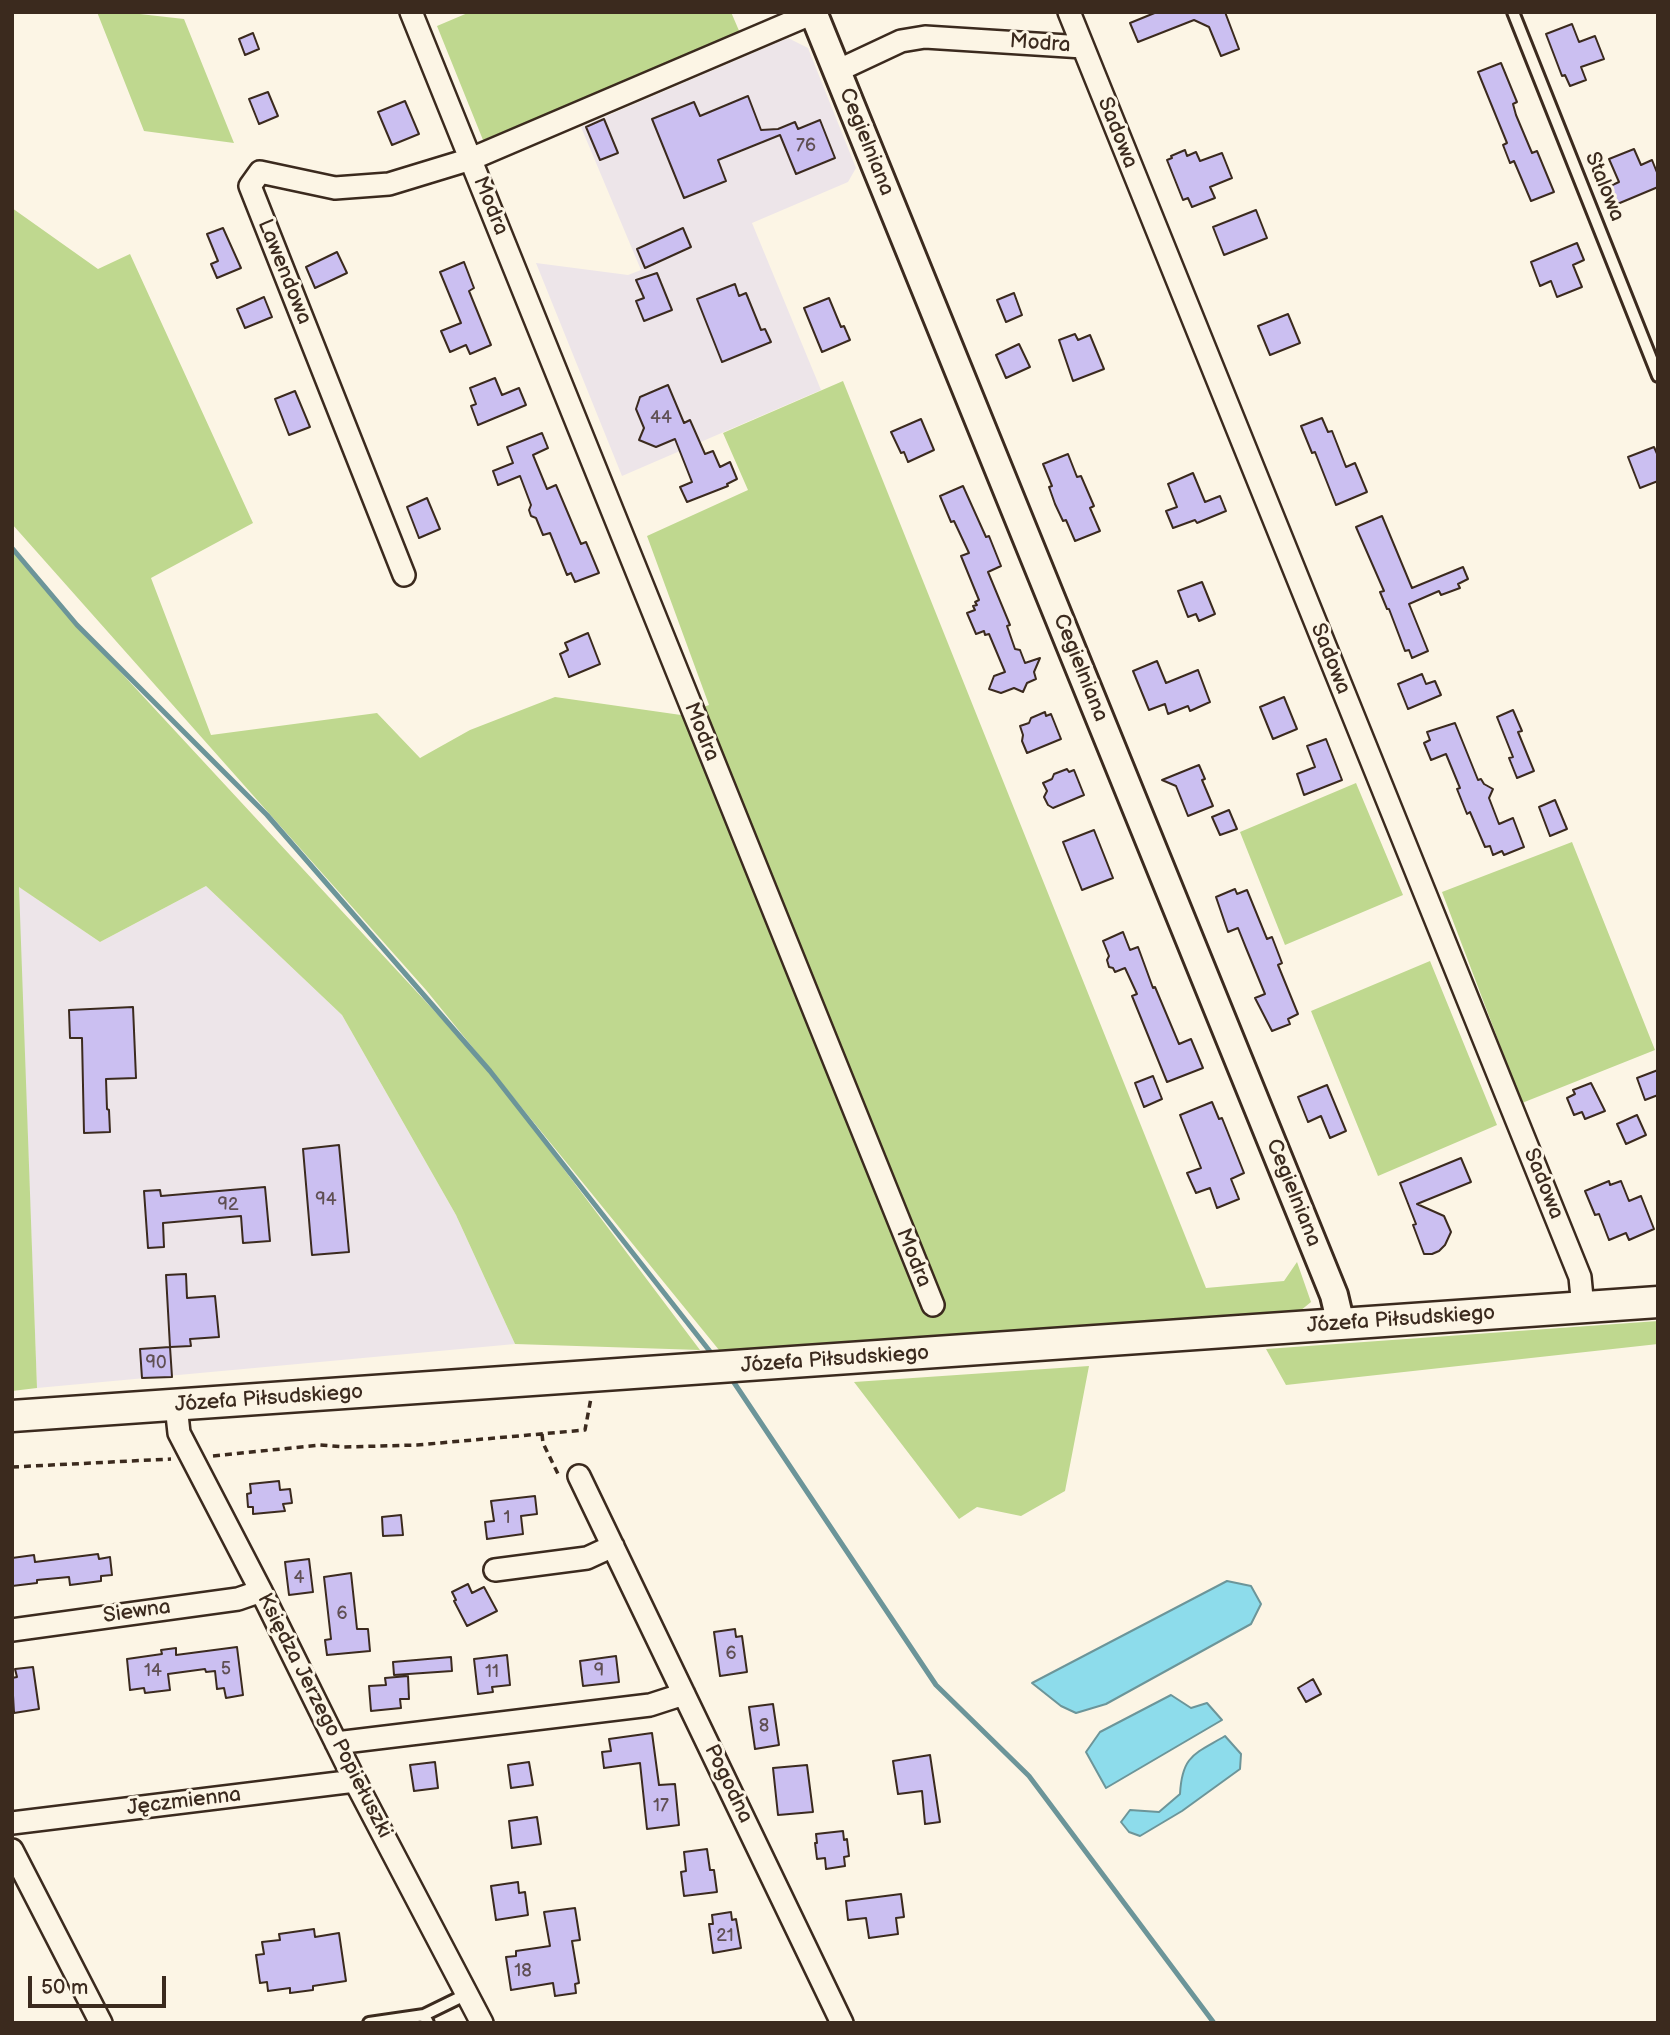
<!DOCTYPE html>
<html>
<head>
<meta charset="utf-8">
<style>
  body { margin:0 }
  #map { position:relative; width:1670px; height:2035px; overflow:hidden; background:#fcf5e5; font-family:"Balsamiq Sans",sans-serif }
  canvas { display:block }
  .frame { position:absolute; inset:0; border:14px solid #3b2a1e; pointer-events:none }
  .scale { position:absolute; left:28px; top:1976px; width:138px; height:32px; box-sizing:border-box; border:4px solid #3b2a1e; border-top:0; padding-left:9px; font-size:21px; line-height:24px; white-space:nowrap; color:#3b2a1e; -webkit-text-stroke:5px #fcf5e5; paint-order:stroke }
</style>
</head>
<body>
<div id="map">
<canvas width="1670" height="2035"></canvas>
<div class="frame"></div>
<div class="scale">50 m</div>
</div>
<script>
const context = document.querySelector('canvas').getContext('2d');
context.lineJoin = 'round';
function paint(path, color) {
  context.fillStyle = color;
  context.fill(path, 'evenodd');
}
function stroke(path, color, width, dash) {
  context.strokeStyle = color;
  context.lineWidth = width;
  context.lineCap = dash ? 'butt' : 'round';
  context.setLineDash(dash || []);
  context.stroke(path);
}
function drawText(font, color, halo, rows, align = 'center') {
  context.font = font + ' "Balsamiq Sans",sans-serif';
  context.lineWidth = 6;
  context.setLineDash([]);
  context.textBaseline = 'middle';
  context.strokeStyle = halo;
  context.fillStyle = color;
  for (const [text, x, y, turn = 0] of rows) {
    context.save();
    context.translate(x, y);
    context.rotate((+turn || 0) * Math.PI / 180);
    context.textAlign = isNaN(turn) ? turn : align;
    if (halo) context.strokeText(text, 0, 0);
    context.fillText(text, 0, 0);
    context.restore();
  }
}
paint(new Path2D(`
  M 788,38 L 808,48 L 856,168 L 848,182 L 752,223 L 821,390 L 622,476 L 536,263 L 628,275 L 641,270 L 581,127 Z
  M 18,886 L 100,942 L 206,886 L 342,1015 L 456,1215 L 515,1344 L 37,1388 Z`), '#ede5e9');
paint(new Path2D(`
  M 97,12 L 122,12 L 184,19 L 234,143 L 144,131 Z
  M 470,12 L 731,12 L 740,33 L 483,140 L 437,26 Z
  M 12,208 L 98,269 L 130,254 L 253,523 L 151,578 L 211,735 L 377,713 L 420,758 L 470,730 L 555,697 L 681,715 L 709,705 L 647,536 L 748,490 L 723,433 L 843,381 L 1206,1288 L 1284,1281 L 1297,1262 L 1311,1302 L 1300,1311 L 848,1344 L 719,1350 L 426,990 L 12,524 Z
  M 12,548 L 77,625 L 490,1071 L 700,1350 L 515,1344 L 456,1215 L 342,1015 L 206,886 L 100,942 L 19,887 L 37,1388 L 12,1391 Z
  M 1356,783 L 1403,895 L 1285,945 L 1240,832 Z
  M 1572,842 L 1655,1050 L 1522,1103 L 1442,892 Z
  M 1430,961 L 1497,1125 L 1378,1176 L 1311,1011 Z
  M 1658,1321 L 1658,1344 L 1286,1385 L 1266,1349 Z
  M 1089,1366 L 1065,1491 L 1021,1516 L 977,1507 L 959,1519 L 854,1382 Z`), '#bfd88f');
const water = new Path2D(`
  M 1227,1581 L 1251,1586 L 1261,1604 L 1251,1624 L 1106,1704 L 1076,1713 L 1061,1706 L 1032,1683 Z
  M 1171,1695 L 1191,1708 L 1207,1703 L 1222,1720 L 1106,1788 L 1086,1752 L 1100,1732 Z
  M 1225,1736 L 1241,1754 L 1240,1769 L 1182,1811 L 1140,1836 L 1129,1832 L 1121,1822 L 1130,1810 L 1159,1812 L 1180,1794 C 1182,1755 1195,1754 1225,1736 Z`);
paint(water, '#8ddceb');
stroke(water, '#6c9599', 2);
stroke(new Path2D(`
  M 12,548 L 77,625 L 267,815 L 490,1071 L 712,1354
  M 733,1381 L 936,1685 L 1029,1776 L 1214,2023`), '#6c9599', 5);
const building = new Path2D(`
  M 1157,12 L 1225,12 L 1239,49 L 1221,56 L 1209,27 L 1194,20 L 1138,42 L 1130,23 Z
  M 1572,24 L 1579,42 L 1595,36 L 1604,59 L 1581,67 L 1586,80 L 1570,86 L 1565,75 L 1562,76 L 1546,34 Z
  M 253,33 L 259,49 L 245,55 L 239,39 Z
  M 1501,63 L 1517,102 L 1513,104 L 1516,115 L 1532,153 L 1537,151 L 1554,192 L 1531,201 L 1514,161 L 1510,163 L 1503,145 L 1507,143 L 1478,72 Z
  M 268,92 L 278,116 L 259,124 L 249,99 Z
  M 748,96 L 761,130 L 778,129 L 795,122 L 798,129 L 820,120 L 835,158 L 796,174 L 780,135 L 718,160 L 726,181 L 684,198 L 652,119 L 694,102 L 700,116 Z
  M 405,101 L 419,134 L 392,145 L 378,112 Z
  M 604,119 L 618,153 L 600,160 L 586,127 Z
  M 1634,149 L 1641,165 L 1652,160 L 1658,175 L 1658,187 L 1615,205 L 1608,187 L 1619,182 L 1609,159 Z
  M 1185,150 L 1187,156 L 1196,152 L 1200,161 L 1222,153 L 1232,178 L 1210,187 L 1215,198 L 1192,207 L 1188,198 L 1183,200 L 1167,160 L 1172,158 L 1171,156 Z
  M 1256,210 L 1267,238 L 1224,255 L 1213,227 Z
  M 223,228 L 241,268 L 217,278 L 211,264 L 218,261 L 207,234 Z
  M 683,228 L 691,247 L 645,268 L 637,249 Z
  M 1577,243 L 1584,260 L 1573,265 L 1582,287 L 1557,297 L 1551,281 L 1540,286 L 1531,262 Z
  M 337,252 L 347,273 L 315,288 L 306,267 Z
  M 464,262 L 474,288 L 469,291 L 491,345 L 470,354 L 466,345 L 450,352 L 441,331 L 461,323 L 440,272 Z
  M 657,273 L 672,310 L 644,321 L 636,301 L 644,298 L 636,280 Z
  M 735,284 L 739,296 L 746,293 L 761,330 L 765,329 L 771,342 L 722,362 L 697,299 Z
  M 1014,293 L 1022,315 L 1006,322 L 997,300 Z
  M 264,297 L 272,317 L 245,328 L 237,309 Z
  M 829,298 L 841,327 L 844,326 L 850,340 L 822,352 L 804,308 Z
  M 1288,314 L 1300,343 L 1270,355 L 1258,326 Z
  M 1075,334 L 1078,340 L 1090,335 L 1104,369 L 1073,381 L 1059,340 Z
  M 1019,344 L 1030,367 L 1006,378 L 996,355 Z
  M 495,378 L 502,395 L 519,388 L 526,405 L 478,425 L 471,406 L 476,404 L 470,388 Z
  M 668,385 L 684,423 L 690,420 L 705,454 L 713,451 L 720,467 L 730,462 L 737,479 L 727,484 L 728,486 L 687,502 L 680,487 L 692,482 L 675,439 L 656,447 L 639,440 L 644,428 L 636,409 L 640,397 Z
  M 295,391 L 310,427 L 289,435 L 275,399 Z
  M 1322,418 L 1328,432 L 1332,431 L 1346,467 L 1355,463 L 1367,492 L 1336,505 L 1315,452 L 1312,453 L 1301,426 Z
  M 921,419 L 934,450 L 908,462 L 904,452 L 901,453 L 891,432 Z
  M 542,433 L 548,448 L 533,455 L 547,489 L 556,485 L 581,544 L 586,542 L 599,573 L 575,582 L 571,573 L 567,575 L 550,533 L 543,535 L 536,518 L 531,516 L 529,510 L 531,505 L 520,476 L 498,485 L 493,471 L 513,463 L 507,447 Z
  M 1654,447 L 1658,456 L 1658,481 L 1640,488 L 1628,457 Z
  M 1068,454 L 1077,477 L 1081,476 L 1094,506 L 1090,508 L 1100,531 L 1075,541 L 1066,520 L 1063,521 L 1055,504 L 1049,487 L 1052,486 L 1043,464 Z
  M 1193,473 L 1205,502 L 1220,496 L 1226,511 L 1197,523 L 1195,520 L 1173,528 L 1166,511 L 1177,507 L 1168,484 Z
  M 963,486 L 986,537 L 989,536 L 1001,566 L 988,572 L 1010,625 L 1007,626 L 1015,649 L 1020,650 L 1025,663 L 1040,658 L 1034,672 L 1036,679 L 1027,683 L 1023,692 L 1014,688 L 1001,693 L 989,689 L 994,676 L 1005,672 L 989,634 L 985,635 L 984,631 L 976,634 L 967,613 L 975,610 L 973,606 L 977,605 L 975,602 L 979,600 L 961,556 L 969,553 L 954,521 L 951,522 L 940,496 Z
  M 427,498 L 440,529 L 419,538 L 407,507 Z
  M 1382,516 L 1412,588 L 1463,567 L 1468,579 L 1458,584 L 1460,588 L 1441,595 L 1439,591 L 1409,604 L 1428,651 L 1412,658 L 1409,650 L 1405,651 L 1389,609 L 1387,609 L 1380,592 L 1384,591 L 1356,527 Z
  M 1202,582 L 1215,614 L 1199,621 L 1196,614 L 1188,617 L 1178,591 Z
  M 588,633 L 600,664 L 569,677 L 560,654 L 568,650 L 565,643 Z
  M 1157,661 L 1166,683 L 1198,670 L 1210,702 L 1190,711 L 1188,706 L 1168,714 L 1165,704 L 1149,710 L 1133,671 Z
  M 1422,674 L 1426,684 L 1435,681 L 1441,695 L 1408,709 L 1398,684 Z
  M 1284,697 L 1297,729 L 1273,739 L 1260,707 Z
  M 1513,710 L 1522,731 L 1518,732 L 1534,771 L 1517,778 L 1509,758 L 1513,757 L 1497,717 Z
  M 1045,712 L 1046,716 L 1051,714 L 1061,739 L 1027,753 L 1022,741 L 1023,735 L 1020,726 L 1029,723 L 1031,718 Z
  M 1455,723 L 1478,780 L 1481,779 L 1484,784 L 1493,789 L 1489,798 L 1499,824 L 1513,818 L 1524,847 L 1504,855 L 1502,851 L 1493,855 L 1490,846 L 1485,847 L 1470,812 L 1467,814 L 1457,789 L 1460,788 L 1446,754 L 1431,760 L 1424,743 L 1430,740 L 1427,732 Z
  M 1326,739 L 1342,780 L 1304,795 L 1297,774 L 1315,767 L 1307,746 Z
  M 1199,765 L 1205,779 L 1202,780 L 1213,806 L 1188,816 L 1176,786 L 1162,780 Z
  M 1067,769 L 1069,772 L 1074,770 L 1084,795 L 1053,808 L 1048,805 L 1044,797 L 1047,791 L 1043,783 L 1052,779 L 1054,774 Z
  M 1555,800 L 1567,829 L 1550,836 L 1539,807 Z
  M 1229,810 L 1237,829 L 1220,835 L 1212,817 Z
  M 1094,830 L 1113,878 L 1082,890 L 1063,842 Z
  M 1235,889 L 1237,894 L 1247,890 L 1267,939 L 1272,937 L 1282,963 L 1278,965 L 1298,1014 L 1288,1019 L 1290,1024 L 1272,1031 L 1255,998 L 1265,994 L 1246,948 L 1238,928 L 1228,932 L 1216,897 Z
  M 1123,932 L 1130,950 L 1138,947 L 1153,988 L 1155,987 L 1179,1044 L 1191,1039 L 1203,1068 L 1167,1082 L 1132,996 L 1137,994 L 1125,968 L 1115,972 L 1113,968 L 1109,967 L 1107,960 L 1109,956 L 1103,941 Z
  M 133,1007 L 136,1078 L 106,1079 L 107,1109 L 109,1110 L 110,1132 L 84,1133 L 82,1038 L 70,1038 L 69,1010 Z
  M 1658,1070 L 1658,1095 L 1645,1100 L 1637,1078 Z
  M 1153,1076 L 1162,1099 L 1144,1107 L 1135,1083 Z
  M 1591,1083 L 1605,1111 L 1585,1119 L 1582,1112 L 1574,1115 L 1567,1098 L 1575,1094 L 1573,1090 Z
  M 1327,1085 L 1346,1131 L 1330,1138 L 1321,1116 L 1308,1122 L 1298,1097 Z
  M 1212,1102 L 1219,1119 L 1222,1118 L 1244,1173 L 1231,1179 L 1239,1199 L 1217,1208 L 1210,1188 L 1196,1193 L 1187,1173 L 1201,1168 L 1180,1115 Z
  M 1637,1115 L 1646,1135 L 1626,1144 L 1617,1124 Z
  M 339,1145 L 349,1252 L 312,1255 L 303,1149 Z
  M 1461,1158 L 1471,1182 L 1417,1204 L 1444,1216 L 1451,1232 L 1445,1245 L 1439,1251 L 1432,1254 L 1424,1254 L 1413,1225 L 1416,1224 L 1400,1183 Z
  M 1609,1181 L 1610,1185 L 1621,1181 L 1629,1201 L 1641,1196 L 1654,1229 L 1629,1240 L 1626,1233 L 1609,1240 L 1599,1214 L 1595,1215 L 1585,1191 Z
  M 265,1187 L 270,1241 L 243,1243 L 241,1216 L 163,1223 L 164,1247 L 148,1248 L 144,1191 L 160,1190 L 161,1196 Z
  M 186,1274 L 187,1298 L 215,1296 L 219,1337 L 190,1339 L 191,1346 L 170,1347 L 166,1275 Z
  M 170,1347 L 172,1377 L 142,1378 L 140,1349 Z
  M 279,1481 L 280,1490 L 290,1489 L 292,1503 L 283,1504 L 285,1511 L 253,1514 L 253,1507 L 248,1507 L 247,1494 L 251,1493 L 250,1484 Z
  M 535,1496 L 537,1514 L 521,1516 L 523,1534 L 487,1539 L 485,1522 L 494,1521 L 491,1501 Z
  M 401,1515 L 403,1535 L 383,1536 L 382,1517 Z
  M 98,1554 L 99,1559 L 110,1557 L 112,1575 L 101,1576 L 101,1581 L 70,1585 L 69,1577 L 37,1580 L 37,1583 L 12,1586 L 12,1558 L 34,1555 L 35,1562 Z
  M 309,1559 L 313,1592 L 289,1595 L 285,1562 Z
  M 351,1573 L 357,1629 L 368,1629 L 370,1651 L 327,1655 L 325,1640 L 331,1639 L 324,1577 Z
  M 468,1584 L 472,1593 L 484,1587 L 497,1611 L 467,1626 L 454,1601 L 456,1600 L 452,1592 Z
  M 735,1629 L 736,1637 L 742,1636 L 747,1672 L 720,1676 L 714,1632 Z
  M 237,1647 L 243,1695 L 226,1698 L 224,1688 L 217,1689 L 215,1671 L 206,1672 L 205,1669 L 168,1674 L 170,1690 L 145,1693 L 144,1688 L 130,1690 L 127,1659 L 162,1654 L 161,1650 L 176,1648 L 176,1655 Z
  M 507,1655 L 510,1685 L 492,1687 L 493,1692 L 478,1694 L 474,1659 Z
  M 616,1656 L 619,1682 L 583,1686 L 580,1661 Z
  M 451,1657 L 452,1671 L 394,1675 L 393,1662 Z
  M 33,1667 L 39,1709 L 14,1713 L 12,1678 L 17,1677 L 15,1669 Z
  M 408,1676 L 409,1699 L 400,1699 L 401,1708 L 371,1711 L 369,1686 L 386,1685 L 385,1678 Z
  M 1313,1679 L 1321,1694 L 1306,1702 L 1298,1688 Z
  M 773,1704 L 779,1745 L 755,1749 L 749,1707 Z
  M 652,1733 L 659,1785 L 675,1784 L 679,1825 L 647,1829 L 640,1763 L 604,1768 L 602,1752 L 611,1751 L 609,1739 Z
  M 930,1755 L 940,1822 L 925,1824 L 922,1791 L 898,1794 L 893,1761 Z
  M 435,1762 L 438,1788 L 414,1791 L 410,1765 Z
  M 529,1762 L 533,1785 L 511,1788 L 508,1765 Z
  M 807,1765 L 813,1812 L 778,1815 L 773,1768 Z
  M 537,1817 L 541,1844 L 512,1848 L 509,1821 Z
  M 843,1831 L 844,1840 L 847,1839 L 849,1856 L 844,1857 L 845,1866 L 826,1869 L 825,1858 L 817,1859 L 815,1843 L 817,1843 L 816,1834 Z
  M 707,1849 L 710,1870 L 714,1870 L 717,1892 L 684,1896 L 681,1872 L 686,1871 L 684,1852 Z
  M 518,1882 L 519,1893 L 525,1892 L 528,1915 L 496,1920 L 491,1886 Z
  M 901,1894 L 904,1917 L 896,1918 L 898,1934 L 869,1938 L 866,1918 L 848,1920 L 846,1901 Z
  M 575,1908 L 580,1940 L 572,1941 L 579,1983 L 575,1984 L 576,1993 L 555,1996 L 553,1983 L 511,1990 L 506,1957 L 516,1956 L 516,1951 L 550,1946 L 544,1912 Z
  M 731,1912 L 732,1920 L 736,1919 L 741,1948 L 713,1953 L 709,1924 L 713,1924 L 712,1915 Z
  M 314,1929 L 315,1937 L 339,1933 L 346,1981 L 313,1986 L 313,1990 L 290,1993 L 290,1988 L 268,1991 L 267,1982 L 260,1983 L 256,1955 L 264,1954 L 262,1942 L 280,1940 L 279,1934 Z`);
paint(building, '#cbbff1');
stroke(building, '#3b2a1e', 2);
const service = new Path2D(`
  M 1513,12 L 1658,376
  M 369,2023 L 424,2015
  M 428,2023 L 424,2015 L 467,1994`);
const minor = new Path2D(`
  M 411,12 L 933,1305
  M 1069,12 L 1580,1277 L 1583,1308
  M 837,71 L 901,41 L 925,37 L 1083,47
  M 404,575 L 250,186 L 260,172 L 335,188 L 389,184 L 471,159 L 813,13
  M 176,1405 L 179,1433 L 261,1591 L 355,1781 L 482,2023
  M 579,1476 L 842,2023
  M 495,1570 L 587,1558 L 613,1546
  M 12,1630 L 238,1599 L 261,1591
  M 336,1743 L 650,1705 L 684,1694
  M 12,1823 L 355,1781
  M 12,1850 L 101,2023`);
const tertiary = new Path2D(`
  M 813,12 L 1334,1295 L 1338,1312 L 1337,1325`);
const secondary = new Path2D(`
  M 12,1416 L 1658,1302`);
stroke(service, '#3b2a1e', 16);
stroke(minor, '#3b2a1e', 26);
stroke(tertiary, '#3b2a1e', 32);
stroke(secondary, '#3b2a1e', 35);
stroke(new Path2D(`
  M 542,1434 L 543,1443 L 559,1476
  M 213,1456 L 320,1445 L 344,1447 L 417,1445 L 585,1430 L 591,1398
  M 12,1467 L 171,1459`), '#3b2a1e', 3.5, [7, 5]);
stroke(service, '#fcf5e5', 10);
stroke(minor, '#fcf5e5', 21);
stroke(tertiary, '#fcf5e5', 26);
stroke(secondary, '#fcf5e5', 30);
drawText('18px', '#5f4f53', null, [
  ["76",806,146],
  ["44",661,418],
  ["94",326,1200],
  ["92",228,1205],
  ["90",156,1363],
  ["1",507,1518],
  ["4",299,1578],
  ["6",342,1614],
  ["6",731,1654],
  ["5",226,1669],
  ["14",153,1671],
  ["9",599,1671],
  ["11",492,1672],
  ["8",764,1726],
  ["17",661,1806],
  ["21",725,1936],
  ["18",523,1971]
]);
drawText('21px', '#3b2a1e', '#fcf5e5', [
  ["Modra",1040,44,4],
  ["Sadowa",1117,133,68],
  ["Cegielniana",866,142,68],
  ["Stalowa",1604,187,68],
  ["Modra",490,206,68],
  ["Lawendowa",284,272,68],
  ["Sadowa",1330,659,68],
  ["Cegielniana",1080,668,68],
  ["Modra",701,732,68],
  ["Sadowa",1543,1184,68],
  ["Cegielniana",1293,1193,68],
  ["Modra",913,1258,68],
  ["Józefa Piłsudskiego",1401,1320,-4],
  ["Józefa Piłsudskiego",835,1360,-4],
  ["Józefa Piłsudskiego",269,1399,-4],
  ["Siewna",137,1612,-8],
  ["Księdza Jerzego Popiełuszki",324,1716,63],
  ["Pogodna",728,1784,64],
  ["Jęczmienna",184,1802,-7]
]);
</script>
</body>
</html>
